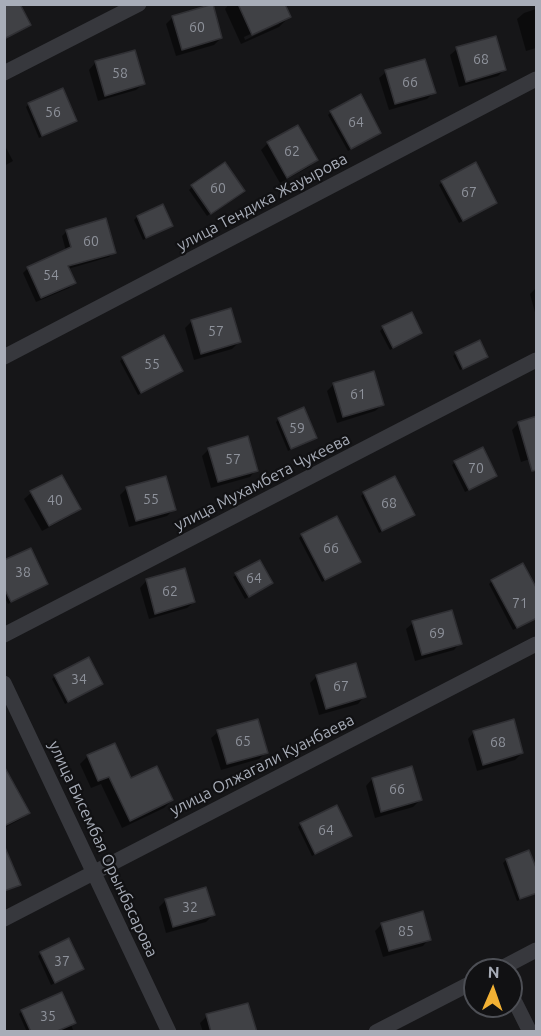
<!DOCTYPE html>
<html>
<head>
<meta charset="utf-8">
<style>
  body { margin:0 }
  #map { position:relative; width:541px; height:1036px; overflow:hidden; background:#161618; font-family:Ubuntu,sans-serif }
  canvas { display:block }
  .frame { position:absolute; inset:0; border:6px solid #a8adb8; pointer-events:none }
  .north { position:absolute; left:463px; top:958px; width:60px; height:60px; box-sizing:border-box; background:#111113; border:2px solid #4d4f55; border-radius:50%; rotate:2deg; font-size:16px; font-weight:700; line-height:24px; text-align:center; color:#a8adb8 }
  .north::after { content:''; display:block; margin:auto; width:21px; height:27px; background:#f2b134; clip-path:polygon(50% 0,100% 100%,50% 72%,0 100%) }
</style>
</head>
<body>
<div id="map">
<canvas width="541" height="1036"></canvas>
<div class="frame"></div>
<div class="north">N</div>
</div>
<script>
const context = document.querySelector('canvas').getContext('2d');
context.lineJoin = 'round';
function paint(path, color) {
  context.fillStyle = color;
  context.fill(path, 'evenodd');
}
function stroke(path, color, width, dash) {
  context.strokeStyle = color;
  context.lineWidth = width;
  context.lineCap = dash ? 'butt' : 'round';
  context.setLineDash(dash || []);
  context.stroke(path);
}
function drawText(font, color, halo, rows, align = 'center') {
  context.font = font + ' Ubuntu,sans-serif';
  context.lineWidth = 4.5;
  context.setLineDash([]);
  context.textBaseline = 'middle';
  context.strokeStyle = halo;
  context.fillStyle = color;
  for (const [text, x, y, turn = 0] of rows) {
    context.save();
    context.translate(x, y);
    context.rotate((+turn || 0) * Math.PI / 180);
    context.textAlign = isNaN(turn) ? turn : align;
    if (halo) context.strokeText(text, 0, 0);
    context.fillText(text, 0, 0);
    context.restore();
  }
}
paint(new Path2D(`
  M 229,4 L 283,4 L 289,17 L 279,27 L 241,44 L 225,9 ZM 279,21 L 279,24 L 245,40 L 244,37 Z
  M 536,9 L 536,48 L 526,51 L 517,19 L 524,13 Z
  M 173,17 L 221,38 L 214,45 L 176,56 L 166,24 Z
  M 457,49 L 505,69 L 498,76 L 459,87 L 450,55 Z
  M 134,52 L 143,84 L 136,90 L 98,101 L 89,70 L 95,63 Z
  M 386,72 L 434,92 L 427,99 L 389,110 L 379,78 Z
  M 29,104 L 75,121 L 39,138 L 26,107 Z
  M 331,112 L 380,133 L 348,151 L 328,115 Z
  M 268,143 L 316,160 L 309,167 L 280,183 L 261,150 Z
  M 4,144 L 13,161 L 4,166 Z
  M 442,182 L 492,205 L 459,223 L 439,185 Z
  M 192,187 L 240,193 L 207,216 L 189,190 Z
  M 137,217 L 171,226 L 143,240 L 134,220 Z
  M 67,231 L 114,252 L 109,257 L 68,269 L 74,283 L 69,288 L 36,302 L 23,273 L 28,268 L 66,251 L 62,236 Z
  M 536,288 L 536,316 L 530,294 Z
  M 192,321 L 239,342 L 232,349 L 194,360 L 185,328 Z
  M 383,328 L 421,333 L 390,350 L 380,331 Z
  M 456,353 L 483,359 L 460,370 L 453,356 Z
  M 123,358 L 181,371 L 138,395 L 120,361 Z
  M 334,384 L 382,405 L 375,411 L 337,423 L 327,391 Z
  M 279,419 L 315,438 L 288,451 L 276,422 Z
  M 519,423 L 536,457 L 521,462 L 512,430 Z
  M 209,449 L 256,470 L 250,477 L 211,488 L 202,456 Z
  M 455,462 L 495,476 L 465,492 L 452,465 Z
  M 165,478 L 174,509 L 167,516 L 129,527 L 120,495 L 126,489 Z
  M 31,493 L 79,508 L 72,515 L 42,531 L 24,499 Z
  M 364,493 L 410,517 L 379,533 L 361,496 Z
  M 302,535 L 359,562 L 322,582 L 299,538 Z
  M 4,562 L 46,584 L 8,604 L 4,596 Z
  M 184,570 L 194,602 L 187,608 L 149,619 L 140,588 L 146,581 Z
  M 236,575 L 271,583 L 245,599 L 233,577 Z
  M 492,581 L 536,618 L 513,630 L 489,584 Z
  M 413,623 L 460,643 L 454,650 L 415,661 L 406,629 Z
  M 55,676 L 102,683 L 65,704 L 52,679 Z
  M 317,676 L 364,697 L 358,704 L 319,715 L 310,683 Z
  M 218,732 L 266,752 L 259,759 L 221,770 L 211,738 Z
  M 474,732 L 522,753 L 515,760 L 477,771 L 468,739 Z
  M 88,756 L 130,780 L 172,800 L 164,808 L 122,828 L 101,784 L 91,788 L 80,764 Z
  M 372,779 L 420,800 L 413,807 L 375,818 L 366,786 Z
  M 4,784 L 28,813 L 21,819 L 4,828 Z
  M 301,824 L 350,836 L 312,856 L 298,827 Z
  M 528,852 L 536,874 L 536,894 L 517,901 L 503,863 L 506,860 Z
  M 166,900 L 213,915 L 206,922 L 166,933 L 159,907 Z
  M 382,924 L 429,939 L 423,946 L 383,957 L 375,931 Z
  M 41,953 L 82,969 L 51,985 L 38,956 Z
  M 22,1011 L 71,1025 L 74,1032 L 27,1032 L 19,1014 Z
  M 207,1016 L 254,1032 L 203,1032 L 200,1023 Z`), '#0007');
const building = new Path2D(`
  M 4,4 L 20,4 L 31,25 L 4,39 Z
  M 213,4 L 222,38 L 182,50 L 172,16 Z
  M 238,4 L 285,4 L 291,17 L 252,35 Z
  M 496,36 L 506,70 L 466,82 L 456,47 Z
  M 135,50 L 145,84 L 105,96 L 95,61 Z
  M 425,59 L 436,93 L 395,104 L 385,70 Z
  M 63,88 L 77,121 L 42,136 L 28,103 Z
  M 361,94 L 381,133 L 351,149 L 330,111 Z
  M 298,125 L 318,160 L 287,178 L 267,142 Z
  M 225,162 L 245,191 L 211,214 L 191,185 Z
  M 476,162 L 497,203 L 463,221 L 441,181 Z
  M 163,204 L 173,226 L 146,238 L 137,216 Z
  M 106,218 L 116,253 L 68,266 L 76,283 L 41,298 L 27,267 L 71,247 L 66,230 Z
  M 231,308 L 241,342 L 201,354 L 191,320 Z
  M 412,312 L 422,333 L 393,348 L 382,326 Z
  M 164,335 L 183,371 L 141,393 L 122,357 Z
  M 480,340 L 488,357 L 463,369 L 455,352 Z
  M 374,371 L 384,405 L 343,417 L 333,383 Z
  M 304,407 L 317,438 L 291,449 L 278,418 Z
  M 537,416 L 537,470 L 532,471 L 518,422 Z
  M 248,436 L 258,471 L 218,482 L 208,448 Z
  M 483,447 L 497,476 L 469,490 L 454,461 Z
  M 62,475 L 81,509 L 49,526 L 30,491 Z
  M 166,476 L 176,510 L 136,521 L 126,487 Z
  M 395,476 L 415,515 L 382,531 L 363,492 Z
  M 337,516 L 361,562 L 325,580 L 301,534 Z
  M 31,548 L 48,584 L 11,602 L 4,588 L 4,560 Z
  M 260,560 L 273,583 L 249,597 L 235,573 Z
  M 523,563 L 537,589 L 537,618 L 517,628 L 491,580 Z
  M 185,568 L 195,602 L 155,614 L 146,579 Z
  M 452,610 L 462,644 L 422,655 L 412,621 Z
  M 89,657 L 103,684 L 68,702 L 54,675 Z
  M 356,663 L 366,697 L 326,709 L 316,675 Z
  M 258,719 L 268,753 L 227,764 L 217,730 Z
  M 514,719 L 523,753 L 483,765 L 473,731 Z
  M 115,743 L 131,778 L 157,766 L 173,800 L 130,821 L 109,777 L 98,781 L 87,755 Z
  M 4,766 L 30,813 L 4,826 Z
  M 412,766 L 422,800 L 381,812 L 372,778 Z
  M 337,805 L 352,836 L 315,854 L 300,823 Z
  M 4,845 L 21,885 L 4,891 Z
  M 529,850 L 537,870 L 537,893 L 520,899 L 506,859 Z
  M 206,887 L 215,915 L 173,927 L 165,899 Z
  M 423,911 L 431,940 L 389,951 L 381,923 Z
  M 69,938 L 84,969 L 55,983 L 40,952 Z
  M 62,992 L 76,1023 L 55,1032 L 31,1032 L 21,1010 Z
  M 248,1003 L 257,1032 L 211,1032 L 206,1014 Z`);
paint(building, '#404145');
stroke(building, '#303034', 1.5);
stroke(new Path2D(`
  M 4,73 L 139,4
  M 4,357 L 536,79
  M 4,635 L 536,360
  M 4,683 L 169,1032
  M 4,919 L 536,644
  M 498,970 L 536,950
  M 511,994 L 530,1032
  M 376,1032 L 475,981`), '#37383d', 15);
drawText('14px', '#8e929b', null, [
  ["60",197,27],
  ["68",481,59],
  ["58",120,73],
  ["66",410,82],
  ["56",53,112],
  ["64",356,122],
  ["62",292,151],
  ["60",218,188],
  ["67",469,192],
  ["60",91,241],
  ["54",51,275],
  ["57",216,331],
  ["55",152,364],
  ["61",358,394],
  ["59",297,428],
  ["57",233,459],
  ["70",476,468],
  ["55",151,499],
  ["40",55,500],
  ["68",389,503],
  ["66",331,548],
  ["38",23,572],
  ["64",254,578],
  ["62",170,591],
  ["71",520,603],
  ["69",437,633],
  ["34",79,679],
  ["67",341,686],
  ["65",243,741],
  ["68",498,742],
  ["66",397,789],
  ["64",326,830],
  ["32",190,907],
  ["85",406,931],
  ["37",62,961],
  ["35",48,1016]
]);
drawText('16px', '#a8adb8', '#111113', [
  ["улица Тендика Жауырова",262,202,-28],
  ["улица Мухамбета Чукеева",262,482,-27],
  ["улица Олжагали Куанбаева",262,765,-27],
  ["улица Бисембая Орынбасарова",103,849,65]
]);
</script>
</body>
</html>
